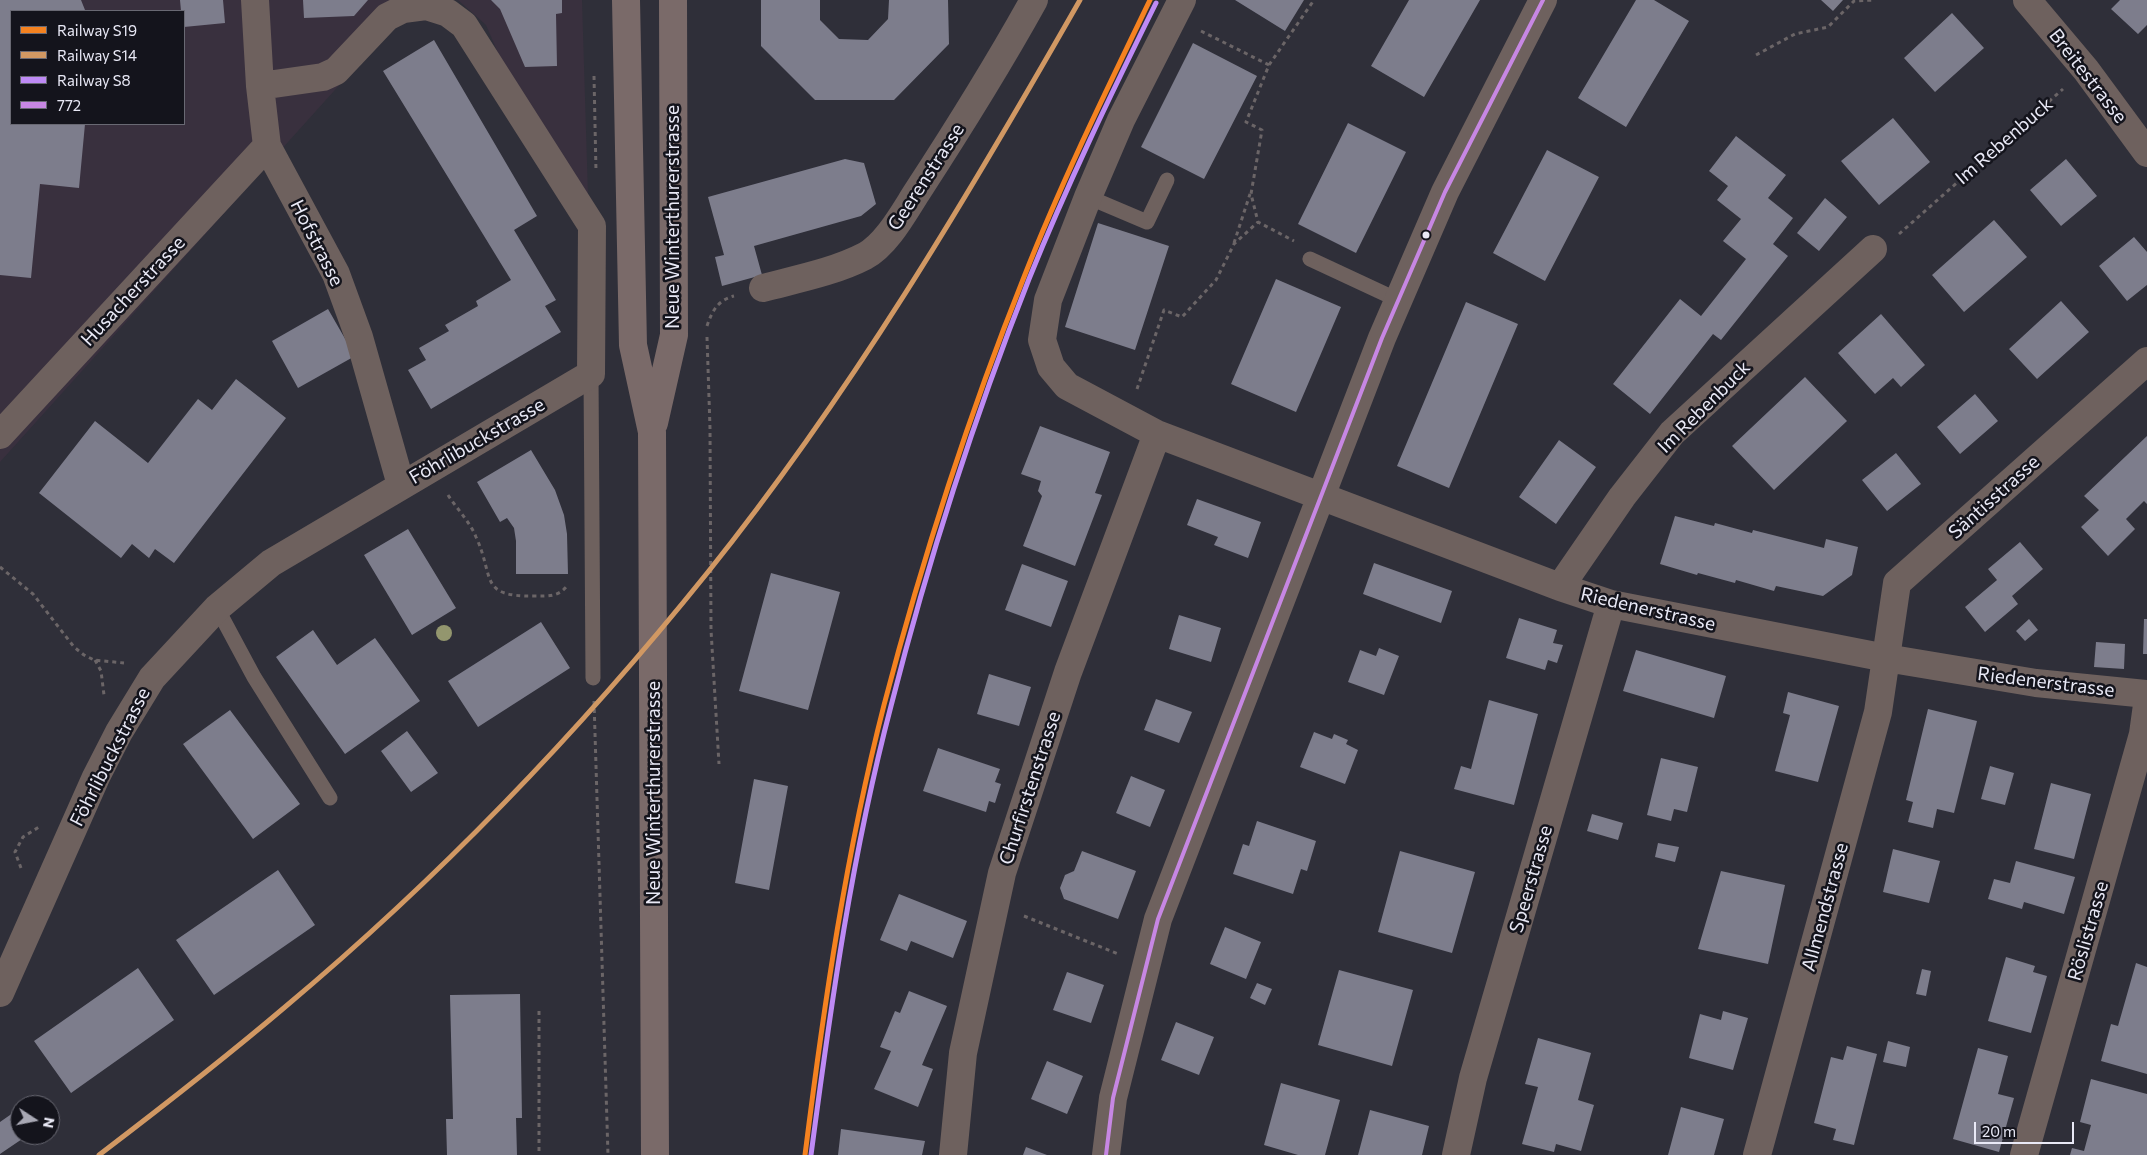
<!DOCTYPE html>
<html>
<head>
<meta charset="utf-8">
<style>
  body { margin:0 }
  #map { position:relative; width:2147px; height:1155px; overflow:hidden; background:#2f2f39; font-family:Commissioner,sans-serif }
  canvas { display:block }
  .legend { position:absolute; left:10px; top:10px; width:175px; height:115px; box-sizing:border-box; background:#14141c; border:1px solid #696973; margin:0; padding:6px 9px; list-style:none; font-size:15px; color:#e9e9f6 }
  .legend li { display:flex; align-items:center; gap:10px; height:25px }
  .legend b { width:25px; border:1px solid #696973 }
  .north { position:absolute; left:10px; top:1095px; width:50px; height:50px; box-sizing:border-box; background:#14141c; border:1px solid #696973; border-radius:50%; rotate:101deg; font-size:14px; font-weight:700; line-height:20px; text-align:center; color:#e9e9f6 }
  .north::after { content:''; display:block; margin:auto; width:18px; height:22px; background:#a8a8b4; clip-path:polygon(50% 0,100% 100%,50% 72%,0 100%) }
  .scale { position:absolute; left:1974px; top:1122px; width:100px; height:22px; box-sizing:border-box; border:2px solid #e9e9f6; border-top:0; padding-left:6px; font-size:15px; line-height:18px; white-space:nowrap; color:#e9e9f6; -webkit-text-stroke:4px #14141c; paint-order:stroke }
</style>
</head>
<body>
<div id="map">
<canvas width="2147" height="1155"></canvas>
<ul class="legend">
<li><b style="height:6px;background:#f58220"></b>Railway S19</li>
<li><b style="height:6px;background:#d19863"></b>Railway S14</li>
<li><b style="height:6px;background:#be8af5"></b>Railway S8</li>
<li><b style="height:6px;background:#c787e3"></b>772</li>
</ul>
<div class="north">N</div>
<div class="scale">20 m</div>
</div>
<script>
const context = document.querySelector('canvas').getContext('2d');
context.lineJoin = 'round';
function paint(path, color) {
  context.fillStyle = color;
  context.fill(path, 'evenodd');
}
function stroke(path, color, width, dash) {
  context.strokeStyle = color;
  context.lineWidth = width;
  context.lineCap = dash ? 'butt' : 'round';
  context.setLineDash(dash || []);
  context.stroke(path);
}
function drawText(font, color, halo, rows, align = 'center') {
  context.font = font + ' Commissioner,sans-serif';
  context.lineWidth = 5;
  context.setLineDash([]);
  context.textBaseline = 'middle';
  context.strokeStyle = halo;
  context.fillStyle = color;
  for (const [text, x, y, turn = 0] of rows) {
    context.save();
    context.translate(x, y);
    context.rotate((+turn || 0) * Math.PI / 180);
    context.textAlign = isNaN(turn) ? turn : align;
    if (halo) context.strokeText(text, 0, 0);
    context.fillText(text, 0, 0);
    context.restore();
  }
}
paint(new Path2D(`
  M 0,0 L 449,0 L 406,11 L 0,462 ZM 11,11 L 184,11 L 184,124 L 11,124 Z
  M 458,0 L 582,0 L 588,195 L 516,95 L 486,25 Z`), '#39303e');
paint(new Path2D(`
  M 0,0 L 81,0 L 85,10 L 11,11 L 11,124 L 85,124 L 79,188 L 40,184 L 31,278 L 0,275 Z
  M 180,0 L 223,0 L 225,23 L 184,27 L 184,11 L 181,11 Z
  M 303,0 L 368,0 L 354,16 L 304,18 Z
  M 491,0 L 562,0 L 562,13 L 556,14 L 557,66 L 525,67 L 500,9 Z
  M 761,0 L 820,0 L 820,20 L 839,39 L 868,40 L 888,19 L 889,0 L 948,0 L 949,44 L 894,100 L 815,100 L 761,46 Z
  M 1235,0 L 1304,0 L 1285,31 Z
  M 1409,0 L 1480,0 L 1424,97 L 1371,66 Z
  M 1636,0 L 1654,0 L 1689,21 L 1626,127 L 1578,98 Z
  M 1821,0 L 1843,0 L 1833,11 Z
  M 2120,0 L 2147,0 L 2147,25 L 2138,34 L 2111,9 Z
  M 1952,13 L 1984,48 L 1935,92 L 1904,58 Z
  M 434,40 L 537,216 L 514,230 L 556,300 L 545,306 L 561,332 L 431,409 L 408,370 L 426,360 L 419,348 L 449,331 L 445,325 L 478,306 L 476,301 L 511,280 L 383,71 Z
  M 1193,43 L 1257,76 L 1204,179 L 1141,147 Z
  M 1893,118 L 1930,162 L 1879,205 L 1841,161 Z
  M 1348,123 L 1406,152 L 1356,253 L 1298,224 Z
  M 1736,136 L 1786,175 L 1768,198 L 1793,218 L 1773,244 L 1788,256 L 1721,340 L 1713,334 L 1650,414 L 1613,384 L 1680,299 L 1701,316 L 1746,259 L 1723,241 L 1741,219 L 1717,200 L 1728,186 L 1709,171 Z
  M 1547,150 L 1599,177 L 1545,281 L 1493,253 Z
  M 845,159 L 864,163 L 876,204 L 861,216 L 754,246 L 762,275 L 722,286 L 715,257 L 724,255 L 708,197 Z
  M 2066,159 L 2097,196 L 2061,226 L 2030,190 Z
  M 1825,198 L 1847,217 L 1819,251 L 1797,233 Z
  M 1994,220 L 2027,257 L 1964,312 L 1932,275 Z
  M 1098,223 L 1169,246 L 1135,350 L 1065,327 Z
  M 2134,237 L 2147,252 L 2147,285 L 2127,301 L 2099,266 Z
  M 1276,279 L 1341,307 L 1296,412 L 1231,384 Z
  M 2061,301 L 2089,332 L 2037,379 L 2009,349 Z
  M 1466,302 L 1518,324 L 1449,488 L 1397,466 Z
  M 328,309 L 355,356 L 298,388 L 272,341 Z
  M 1881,314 L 1925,365 L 1901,387 L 1893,378 L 1875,394 L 1838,353 Z
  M 1805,377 L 1847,421 L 1774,490 L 1732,446 Z
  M 236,379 L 286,418 L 174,563 L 155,549 L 149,558 L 132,544 L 121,558 L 39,493 L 95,421 L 148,463 L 198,399 L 212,410 Z
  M 1975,394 L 1998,421 L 1960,454 L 1937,427 Z
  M 1040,426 L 1110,452 L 1095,493 L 1102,495 L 1075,566 L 1023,546 L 1042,496 L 1038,491 L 1041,481 L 1021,474 Z
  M 2147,436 L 2147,504 L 2144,501 L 2126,519 L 2135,529 L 2108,556 L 2081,527 L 2099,510 L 2084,496 Z
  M 1559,440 L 1596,467 L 1556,524 L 1519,497 Z
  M 531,450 L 555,490 L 564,515 L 567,534 L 568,574 L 516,574 L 516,541 L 514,528 L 507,518 L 500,522 L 477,482 Z
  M 1896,453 L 1921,484 L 1887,511 L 1862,480 Z
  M 1197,499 L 1261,522 L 1248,558 L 1214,545 L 1218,537 L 1187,525 Z
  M 1675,516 L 1714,526 L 1715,523 L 1752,533 L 1753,530 L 1824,548 L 1826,539 L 1858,547 L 1852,575 L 1823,596 L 1776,586 L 1774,591 L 1736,580 L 1735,583 L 1698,573 L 1697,575 L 1660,564 Z
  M 408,529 L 456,608 L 412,635 L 364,555 Z
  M 2020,542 L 2043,569 L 2012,596 L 2018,604 L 1985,632 L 1965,607 L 1997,580 L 1988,569 Z
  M 1374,563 L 1452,591 L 1441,623 L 1363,594 Z
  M 1022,564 L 1068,581 L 1051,627 L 1005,610 Z
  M 771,573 L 840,592 L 808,710 L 739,691 Z
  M 1179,615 L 1221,628 L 1211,662 L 1169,649 Z
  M 1519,618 L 1557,630 L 1553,643 L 1563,645 L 1557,663 L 1548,660 L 1545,670 L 1506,658 Z
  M 2029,619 L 2038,630 L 2025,641 L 2016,631 Z
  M 2144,619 L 2147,619 L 2147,654 L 2143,654 Z
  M 541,622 L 570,668 L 478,727 L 448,681 Z
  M 313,630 L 337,665 L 375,638 L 420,701 L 345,754 L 276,657 Z
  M 2096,642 L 2125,644 L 2124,669 L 2094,667 Z
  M 1379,648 L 1399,656 L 1384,695 L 1348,682 L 1360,650 L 1376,656 Z
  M 1636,650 L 1726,676 L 1714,718 L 1623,691 Z
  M 989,674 L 1031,687 L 1019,726 L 977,714 Z
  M 1788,692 L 1839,706 L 1818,782 L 1775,771 L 1790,715 L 1783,713 Z
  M 1156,699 L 1192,712 L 1179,743 L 1144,730 Z
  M 1489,700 L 1538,714 L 1514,805 L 1454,789 L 1461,766 L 1471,769 Z
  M 1928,709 L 1977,721 L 1954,813 L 1937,809 L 1933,828 L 1908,822 L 1913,802 L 1906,800 Z
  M 230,710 L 300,804 L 253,839 L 183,744 Z
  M 407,731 L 438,773 L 411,792 L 381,751 Z
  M 1314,732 L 1332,739 L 1334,734 L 1348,740 L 1346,744 L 1358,750 L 1345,784 L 1300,767 Z
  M 938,748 L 1000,769 L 995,782 L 1001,784 L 995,803 L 989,801 L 986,812 L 923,791 Z
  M 1661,758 L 1698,767 L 1687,812 L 1674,809 L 1671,821 L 1647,815 Z
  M 1990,766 L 2014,773 L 2005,805 L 1981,799 Z
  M 1131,776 L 1165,790 L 1150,827 L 1116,813 Z
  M 754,779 L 788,786 L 769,890 L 735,883 Z
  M 2051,783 L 2091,794 L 2074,859 L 2034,849 Z
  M 1592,814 L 1623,823 L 1618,840 L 1587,831 Z
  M 1257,821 L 1316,841 L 1307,871 L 1301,869 L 1293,894 L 1233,874 L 1243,844 L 1249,846 Z
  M 1658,843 L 1679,847 L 1675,862 L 1655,857 Z
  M 1893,849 L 1940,861 L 1929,903 L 1883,892 Z
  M 1082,851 L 1136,871 L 1118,919 L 1064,899 L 1060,888 L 1065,875 L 1074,871 Z
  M 1400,851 L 1475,872 L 1452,953 L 1378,932 Z
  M 2016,861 L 2075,877 L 2064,914 L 2024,902 L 2022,909 L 1988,899 L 1994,879 L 2010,883 Z
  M 278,870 L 315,925 L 214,995 L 176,940 Z
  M 1721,871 L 1785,885 L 1768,964 L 1698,949 Z
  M 899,894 L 967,921 L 953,958 L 911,941 L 907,951 L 880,940 Z
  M 1225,927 L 1261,942 L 1246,979 L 1210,964 Z
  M 2006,957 L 2035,966 L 2033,972 L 2047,976 L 2031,1033 L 1988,1021 Z
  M 2136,963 L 2147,967 L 2147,1074 L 2101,1061 L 2111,1024 L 2118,1026 Z
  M 138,968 L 174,1020 L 71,1093 L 34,1041 Z
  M 1922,969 L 1931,971 L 1926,996 L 1916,994 Z
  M 1339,970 L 1413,990 L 1392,1066 L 1318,1045 Z
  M 1067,972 L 1104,985 L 1091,1023 L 1053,1010 Z
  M 1257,983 L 1272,989 L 1265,1005 L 1250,998 Z
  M 909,991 L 947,1006 L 922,1065 L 933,1069 L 918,1107 L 874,1089 L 891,1051 L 880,1047 L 895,1011 L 900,1013 Z
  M 520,994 L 522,1118 L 516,1118 L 517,1155 L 447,1155 L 446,1119 L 453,1119 L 450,995 Z
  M 1723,1011 L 1748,1018 L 1733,1070 L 1689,1058 L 1700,1014 L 1721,1020 Z
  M 1176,1022 L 1214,1037 L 1199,1075 L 1161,1060 Z
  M 1538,1038 L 1591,1053 L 1578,1100 L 1594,1105 L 1581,1151 L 1556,1144 L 1554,1152 L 1522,1144 L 1538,1087 L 1525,1084 Z
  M 1888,1041 L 1910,1047 L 1906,1067 L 1883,1062 Z
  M 1847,1046 L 1877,1054 L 1854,1145 L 1833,1140 L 1836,1129 L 1814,1123 L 1831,1057 L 1843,1060 Z
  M 1978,1048 L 2008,1056 L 1998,1094 L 2014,1098 L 1999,1152 L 1953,1139 Z
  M 1047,1061 L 1083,1076 L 1067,1114 L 1031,1099 Z
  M 2091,1079 L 2147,1094 L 2147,1155 L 2070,1155 L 2072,1148 L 2084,1151 L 2091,1125 L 2080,1122 Z
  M 1281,1083 L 1340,1100 L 1325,1155 L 1298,1155 L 1264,1145 Z
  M 1681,1107 L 1724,1119 L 1714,1155 L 1668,1155 Z
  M 20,1108 L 20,1135 L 28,1135 L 0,1154 L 0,1122 Z
  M 1370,1110 L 1429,1126 L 1422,1155 L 1358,1155 Z
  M 841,1129 L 925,1141 L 922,1155 L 838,1155 Z
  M 1026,1147 L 1047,1155 L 1023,1155 Z`), '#7d7d8c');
stroke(new Path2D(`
  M 1201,31 L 1269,65 L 1246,122 L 1262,130 L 1251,194 L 1258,222 L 1294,241
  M 1756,55 L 1795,34 L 1828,27 L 1854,1 L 1875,0
  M 1269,65 L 1314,0
  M 594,76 L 596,172
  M 1899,234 L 2063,89
  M 1234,243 L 1250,194
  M 707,326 C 712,311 718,300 734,296
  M 707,337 L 710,428 L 711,630 L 719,764
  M 1137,389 L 1164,310 L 1182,317 L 1216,280 L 1234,244 L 1258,222
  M 448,495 C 457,509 470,522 476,537 C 495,578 478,597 535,596 C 548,596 558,597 567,586
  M 0,567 L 33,594 L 74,647 L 84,655 L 94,660 L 124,663
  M 95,660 L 101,671 L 104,695
  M 594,701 L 608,1155
  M 21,868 L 15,852 L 23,837 L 39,827
  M 1024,916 L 1118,954
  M 539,1011 L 539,1155`), '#6b6567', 3, [4, 4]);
stroke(new Path2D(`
  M 1088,197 L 1147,222 L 1167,180
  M 1310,259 L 1398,300
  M 591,374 L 593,678
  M 217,608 L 254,677 L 330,798`), '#6e615e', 15);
stroke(new Path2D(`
  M 255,0 L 260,86 L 267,146 L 336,274 L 359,337 L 401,485
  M 1182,0 L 1121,120 L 1088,197 L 1048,300 L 1042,340 L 1051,367 L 1067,386 L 1157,434 L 1560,587 L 1611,604 L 1886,658 L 2036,683 L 2147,694
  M 2027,0 L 2086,70 L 2147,153
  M 763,288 C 797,279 834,272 865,256 C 887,244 904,212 917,192 C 958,129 998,65 1034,0
  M 0,435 L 267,146
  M 1560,587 L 1622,497 L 1672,433 L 1873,249
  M 0,993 L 96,777 L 119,732 L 152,678 L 217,608 L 271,563 L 591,374 L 592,226 L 464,25 L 448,13 L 426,6 L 403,9 L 387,17 L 336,71 L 323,77 L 260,86
  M 953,1155 L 963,1053 L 1002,873 L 1068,672 L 1157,434
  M 1106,1155 L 1113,1098 L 1158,919 L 1382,338 L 1445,192 L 1543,0
  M 1456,1155 L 1473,1078 L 1611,604
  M 1757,1155 L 1878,712 L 1897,583 L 2147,361
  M 2024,1155 L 2143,734 L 2147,705`), '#6e615e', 28);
stroke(new Path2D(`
  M 626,0 L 633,345 L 652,432 L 655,1155
  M 654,423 L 674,335 L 673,0`), '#7a6a69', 28);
stroke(new Path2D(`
  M 1106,1155 L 1113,1098 L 1158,919 L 1382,338 L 1445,192 L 1543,0`), '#c787e3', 4);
stroke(new Path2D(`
  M 805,1155 C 824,1004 846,853 884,705 C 922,560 968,417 1024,277 C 1061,183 1106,91 1150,0`), '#f58220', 5);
stroke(new Path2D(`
  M 99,1155 C 162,1107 225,1058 285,1007 C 440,877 581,730 708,572 C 850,395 967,198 1080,0`), '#d19863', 5);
stroke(new Path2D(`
  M 811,1155 C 831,1004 852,854 891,706 C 928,561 974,418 1029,279 C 1067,185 1111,94 1156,3`), '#be8af5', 5);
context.fillStyle = '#93966e';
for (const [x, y] of [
  [444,633]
]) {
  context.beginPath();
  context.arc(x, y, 8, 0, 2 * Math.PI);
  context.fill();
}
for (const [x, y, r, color] of [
  [1426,235,4.5,"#e9e9f6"]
]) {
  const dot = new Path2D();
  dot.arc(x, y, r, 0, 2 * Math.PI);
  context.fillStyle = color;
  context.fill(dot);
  stroke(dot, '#14141c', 2);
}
drawText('19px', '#e9e9f6', '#14141c', [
  ["Breitestrasse",2088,76,52],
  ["Im Rebenbuck",2004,141,-41],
  ["Geerenstrasse",926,177,-57],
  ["Neue Winterthurerstrasse",673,217,-90],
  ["Hofstrasse",317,243,63],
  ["Husacherstrasse",133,291,-47],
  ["Im Rebenbuck",1704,407,-45],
  ["Föhrlibuckstrasse",477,441,-30],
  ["Säntisstrasse",1994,497,-42],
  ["Riedenerstrasse",1648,609,13],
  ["Riedenerstrasse",2046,682,7],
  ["Föhrlibuckstrasse",110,757,-63],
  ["Churfirstenstrasse",1030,788,-72],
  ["Neue Winterthurerstrasse",654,793,-90],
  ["Speerstrasse",1531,879,-74],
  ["Allmendstrasse",1825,907,-75],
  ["Röslistrasse",2088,931,-74]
]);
</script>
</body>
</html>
